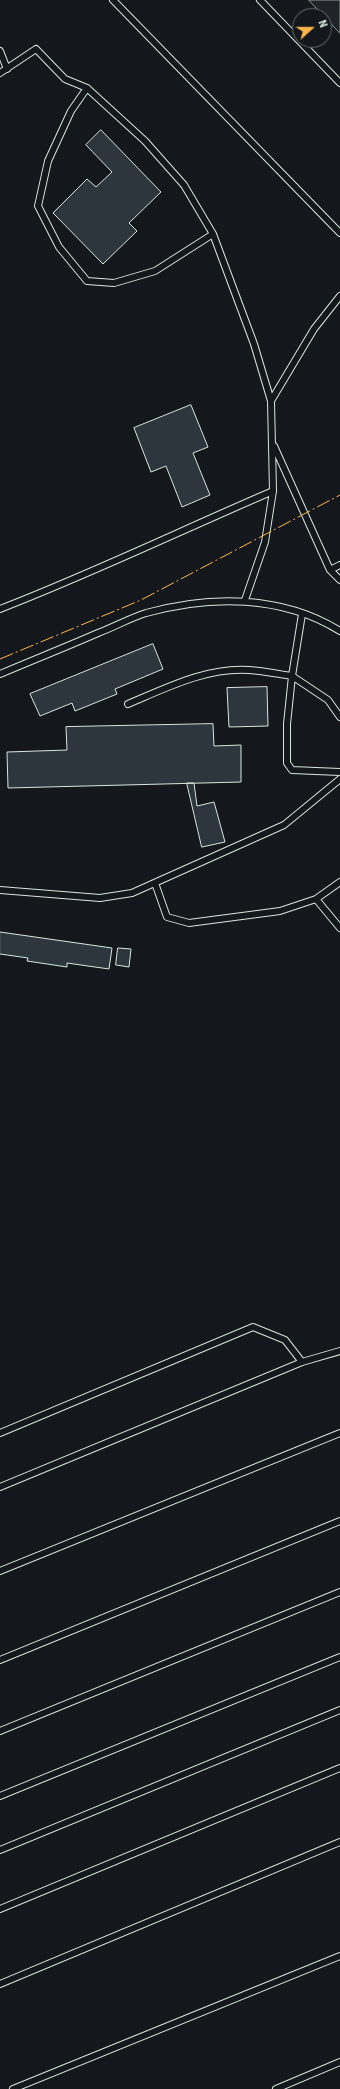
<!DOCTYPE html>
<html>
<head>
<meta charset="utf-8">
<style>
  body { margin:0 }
  #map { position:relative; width:340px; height:2089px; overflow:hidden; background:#14181c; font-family:"Source Sans 3",sans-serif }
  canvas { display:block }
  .north { position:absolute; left:292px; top:8px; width:40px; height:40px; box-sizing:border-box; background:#14181c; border:1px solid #626a69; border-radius:50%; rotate:69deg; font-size:11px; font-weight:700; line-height:16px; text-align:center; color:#d8e6dc }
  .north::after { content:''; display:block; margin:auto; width:14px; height:18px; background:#ffb74d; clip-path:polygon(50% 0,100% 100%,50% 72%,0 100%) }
</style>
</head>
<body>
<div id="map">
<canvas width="340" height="2089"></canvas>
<div class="north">N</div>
</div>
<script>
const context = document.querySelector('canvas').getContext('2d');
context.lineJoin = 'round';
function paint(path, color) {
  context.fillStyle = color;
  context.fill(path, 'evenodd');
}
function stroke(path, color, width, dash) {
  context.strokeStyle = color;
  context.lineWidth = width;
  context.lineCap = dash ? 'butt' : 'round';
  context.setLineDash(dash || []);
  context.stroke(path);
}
const green = new Path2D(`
  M 309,0 L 340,0 L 340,33 Z`);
paint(green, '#202428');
stroke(green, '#939e99', 1);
const building = new Path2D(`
  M 101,130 L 161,192 L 129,223 L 137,231 L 103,264 L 53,213 L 87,179 L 96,187 L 112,172 L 86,145 Z
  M 191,405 L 208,447 L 193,453 L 210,495 L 182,507 L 166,466 L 151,472 L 134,428 Z
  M 153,644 L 163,669 L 115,689 L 117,694 L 75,711 L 72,703 L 40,716 L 30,694 Z
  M 267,687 L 268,726 L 229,727 L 227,688 Z
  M 213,724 L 214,746 L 241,745 L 241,782 L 8,788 L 7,752 L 67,750 L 66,727 Z
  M 187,783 L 194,783 L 197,806 L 214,802 L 225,842 L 202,847 Z
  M 0,932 L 112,948 L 109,969 L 67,963 L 67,967 L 27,961 L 28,958 L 0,954 Z
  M 118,948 L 131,949 L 129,967 L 116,965 Z`);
paint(building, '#2c363c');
stroke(building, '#d8e6dc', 1);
const lane = new Path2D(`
  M 113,0 L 340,233
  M 260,0 L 340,83
  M 0,51 L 7,69
  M 0,73 L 36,49 L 65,79 L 87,88 L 145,141 L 184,185 L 213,234 L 254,344 L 271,401 L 273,491 L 265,542 L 245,600
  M 87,88 L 71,111 L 48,161 L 38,206 L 59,247 L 87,281 L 114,283 L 155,271 L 213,234
  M 271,401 L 314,329 L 340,296
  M 274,446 L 330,570 L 340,580
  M 330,570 L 340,565
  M 0,609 C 93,573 182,530 273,491
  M 302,614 L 292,676 L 328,700 L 340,717
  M 0,674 C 33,660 66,647 98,633 C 114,627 130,618 146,613 C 211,595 282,595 340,631
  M 128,704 C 166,688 207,667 249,670 C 264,671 278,674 292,676 L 287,724 L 287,763 L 292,770 L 340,772
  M 155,883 L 167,917 L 189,923 L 280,911 L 316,899 L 340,882
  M 0,890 L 100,898 L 132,893 L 284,825 L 340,779
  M 316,899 L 340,928
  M 0,1433 L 253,1327 L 285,1340 L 302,1362
  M 0,1487 L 302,1362 L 340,1351
  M 0,1571 L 340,1433
  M 0,1660 L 340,1521
  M 0,1731 L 340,1592
  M 0,1796 L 340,1657
  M 0,1850 L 340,1710
  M 0,1909 L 340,1768
  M 0,1984 L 340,1842
  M 13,2089 L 340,1956
  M 276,2089 L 340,2062`);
stroke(lane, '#d8e6dc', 8);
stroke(lane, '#14181c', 6);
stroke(new Path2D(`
  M 0,659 L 141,600 L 340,495`), '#ffb74d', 1, [14, 3, 2, 3]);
</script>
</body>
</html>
